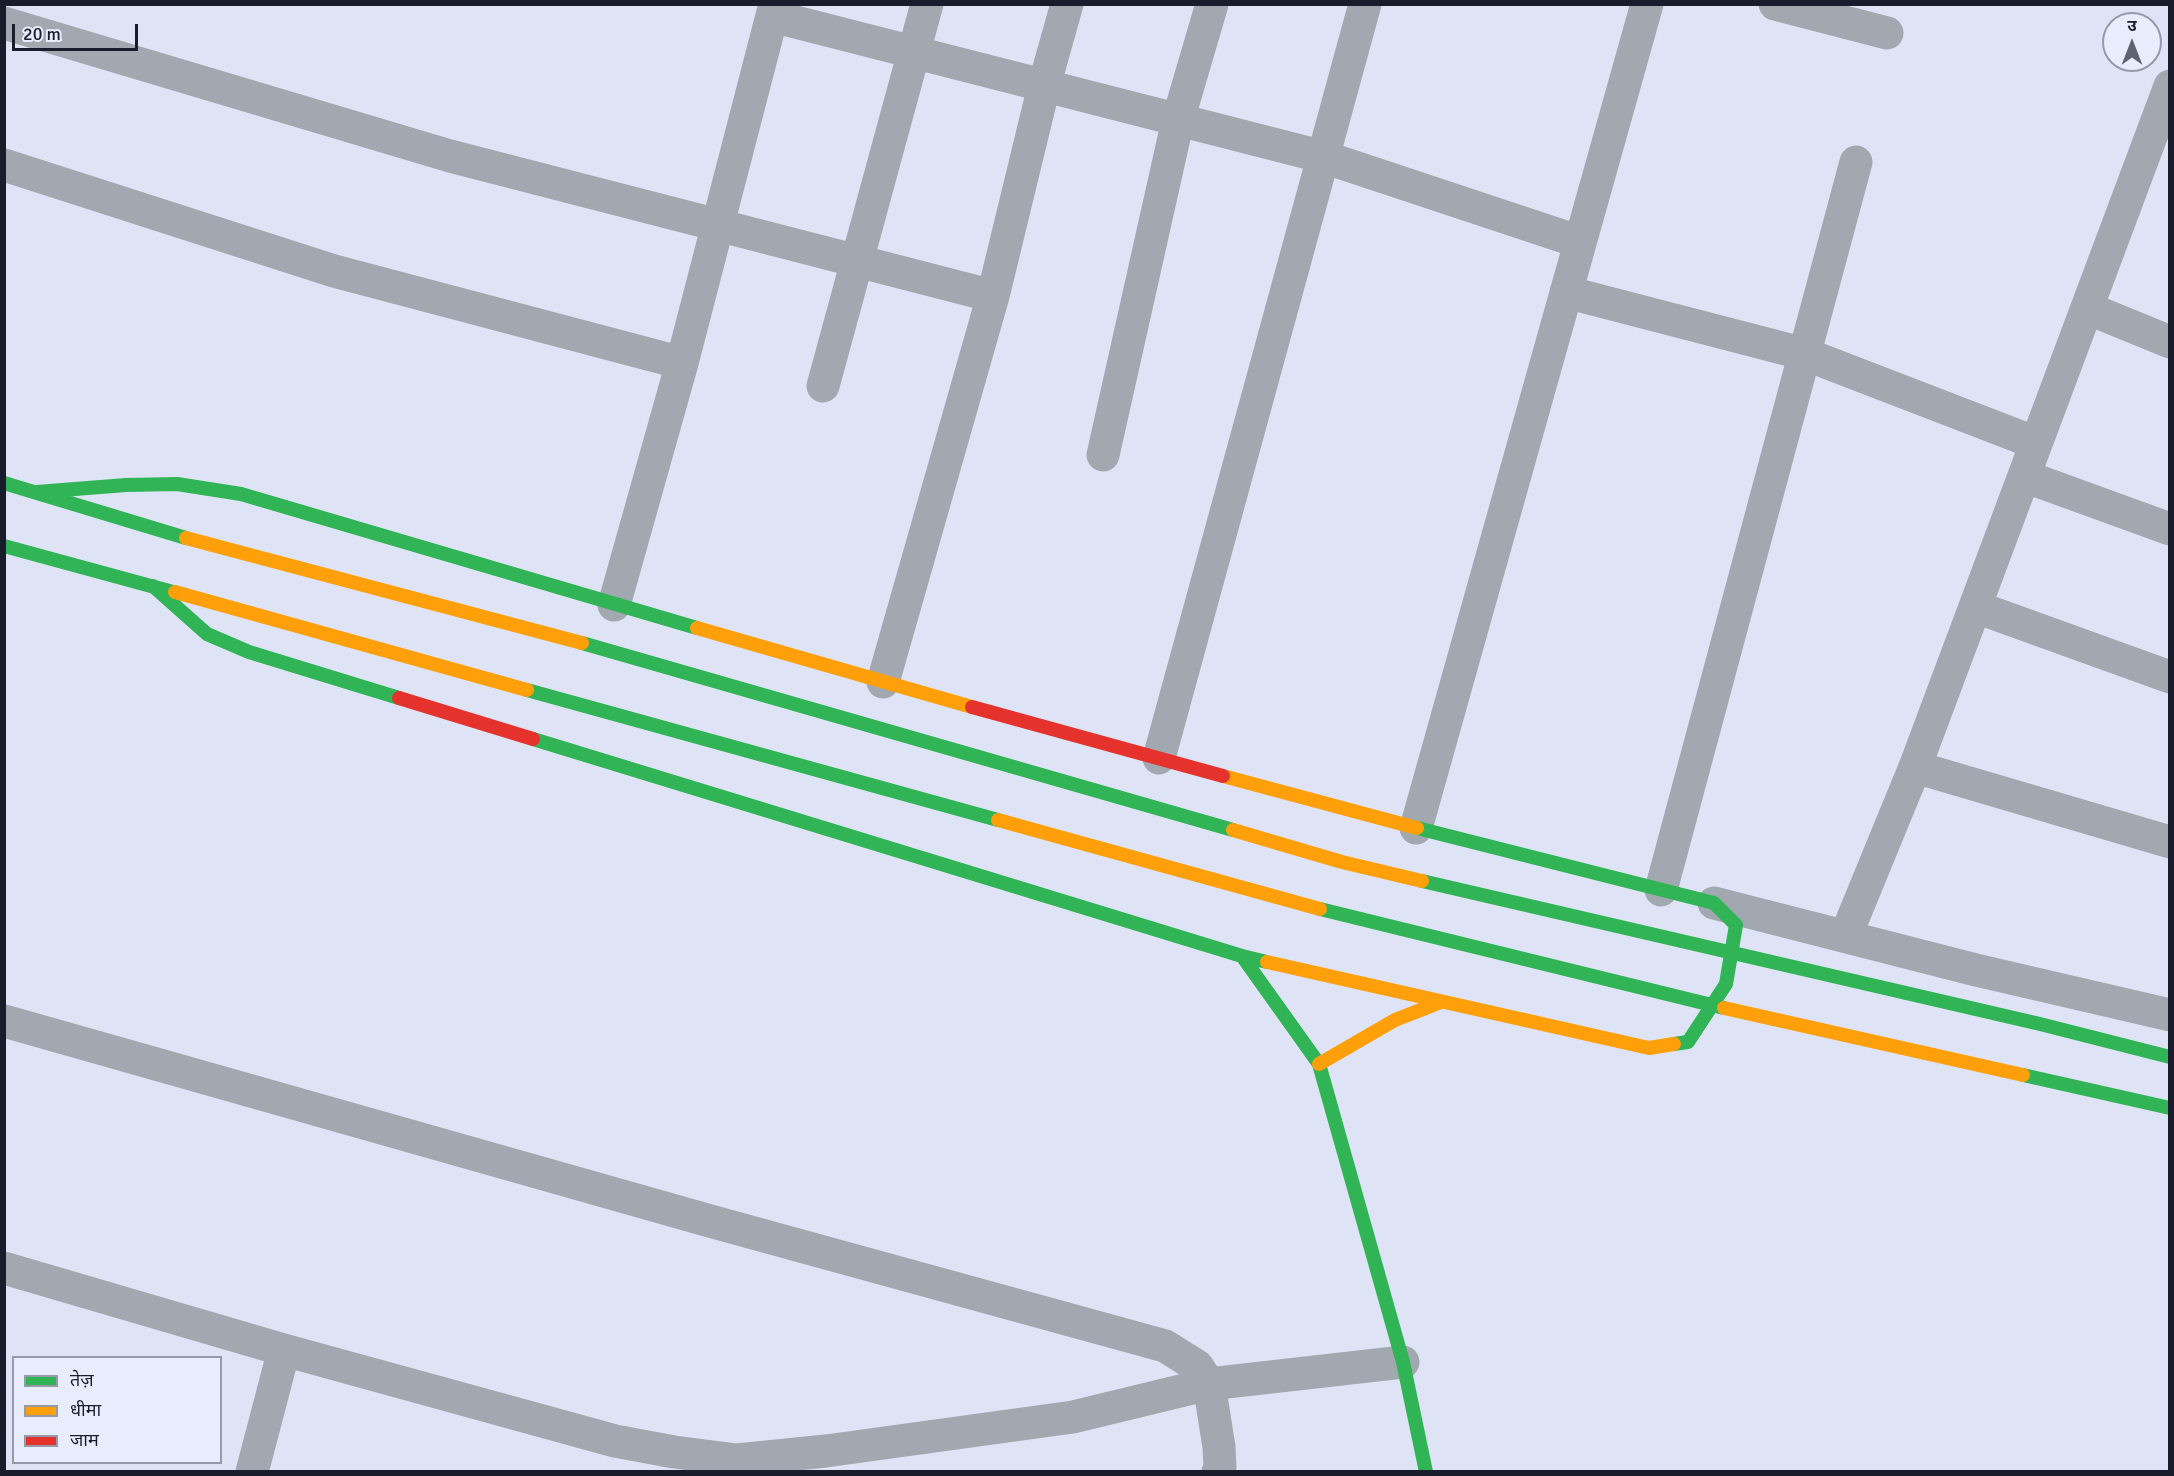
<!DOCTYPE html>
<html>
<head>
<meta charset="utf-8">
<style>
  body { margin:0 }
  #map { position:relative; width:2174px; height:1476px; overflow:hidden; background:#dee4f5; font-family:Signika,"Noto Sans Devanagari",sans-serif }
  canvas { display:block }
  .frame { position:absolute; inset:0; border:6px solid #181d2b; pointer-events:none }
  .legend { position:absolute; left:12px; top:1356px; width:210px; height:108px; box-sizing:border-box; background:#e7edfd; border:2px solid #949aa9; margin:0; padding:8px 10px; list-style:none; font-size:18px; color:#181d2b }
  .legend li { display:flex; align-items:center; gap:12px; height:30px }
  .legend b { width:30px; border:2px solid #949aa9 }
  .north { position:absolute; left:2102px; top:12px; width:60px; height:60px; box-sizing:border-box; background:#e7edfd; border:2px solid #949aa9; border-radius:50%; rotate:0deg; font-size:16px; font-weight:700; line-height:24px; text-align:center; color:#181d2b }
  .north::after { content:''; display:block; margin:auto; width:21px; height:27px; background:#5d6372; clip-path:polygon(50% 0,100% 100%,50% 72%,0 100%) }
  .scale { position:absolute; left:12px; top:24px; width:126px; height:27px; box-sizing:border-box; border:3px solid #181d2b; border-top:0; padding-left:8px; font-size:18px; line-height:21px; white-space:nowrap; color:#181d2b; -webkit-text-stroke:4px #e7edfd; paint-order:stroke }
</style>
</head>
<body>
<div id="map">
<canvas width="2174" height="1476"></canvas>
<div class="frame"></div>
<ul class="legend">
<li><b style="height:8px;background:#30b455"></b>तेज़</li>
<li><b style="height:8px;background:#ff9f0a"></b>धीमा</li>
<li><b style="height:8px;background:#e5322d"></b>जाम</li>
</ul>
<div class="north">उ</div>
<div class="scale">20 m</div>
</div>
<script>
const context = document.querySelector('canvas').getContext('2d');
context.lineJoin = 'round';
function stroke(path, color, width, dash) {
  context.strokeStyle = color;
  context.lineWidth = width;
  context.lineCap = dash ? 'butt' : 'round';
  context.setLineDash(dash || []);
  context.stroke(path);
}
stroke(new Path2D(`
  M 1775,4 L 1887,33
  M 772,16 L 1324,157 L 1580,242
  M 4,23 L 450,156 L 993,296
  M 4,165 L 334,271 L 682,363
  M 1566,292 L 1805,354 L 2036,443
  M 2087,308 L 2170,342
  M 823,386 L 927,4
  M 1103,455 L 1178,120 L 1212,4
  M 2024,476 L 2170,529
  M 614,605 L 682,363 L 775,4
  M 1976,607 L 2170,677
  M 883,682 L 993,296 L 1044,86 L 1067,4
  M 1159,758 L 1365,4
  M 1915,767 L 2170,842
  M 1416,828 L 1647,4
  M 1661,890 L 1856,162
  M 1714,903 L 1976,970 L 2170,1015
  M 1846,935 L 1915,767 L 2170,86
  M 4,1021 L 710,1221 L 1165,1346 L 1197,1366 L 1209,1384 L 1219,1447 L 1220,1468 L 1218,1472
  M 4,1268 L 284,1350 L 615,1441 L 674,1452 L 737,1460 L 826,1451 L 1073,1417 L 1209,1384 L 1403,1362
  M 252,1472 L 284,1350`), '#a2a8b0', 33);
stroke(new Path2D(`
  M 4,483 L 186,538
  M 37,492 L 126,485 L 177,484 L 241,494 L 697,628
  M 4,546 L 173,592
  M 153,586 L 207,634 L 249,652 L 399,698
  M 533,739 L 1242,956 L 1267,962
  M 1417,828 L 1714,903 L 1736,925 L 1726,984 L 1688,1042 L 1674,1044
  M 1242,956 L 1319,1064 L 1403,1362 L 1426,1472`), '#30b455', 14);
stroke(new Path2D(`
  M 697,628 L 972,707
  M 1223,776 L 1417,828
  M 1267,962 L 1649,1048 L 1674,1044
  M 1319,1064 L 1395,1020 L 1441,1002`), '#ff9f0a', 14);
stroke(new Path2D(`
  M 399,698 L 533,739
  M 972,707 L 1223,776`), '#e5322d', 14);
stroke(new Path2D(`
  M 582,643 L 1233,830
  M 527,690 L 998,820
  M 1422,881 L 2040,1024 L 2170,1057
  M 1320,909 L 1724,1008
  M 2023,1075 L 2170,1108`), '#30b455', 14);
stroke(new Path2D(`
  M 186,538 L 582,643
  M 175,592 L 527,690
  M 998,820 L 1320,909
  M 1233,830 L 1342,862 L 1422,881
  M 1724,1008 L 2023,1075`), '#ff9f0a', 14);
</script>
</body>
</html>
